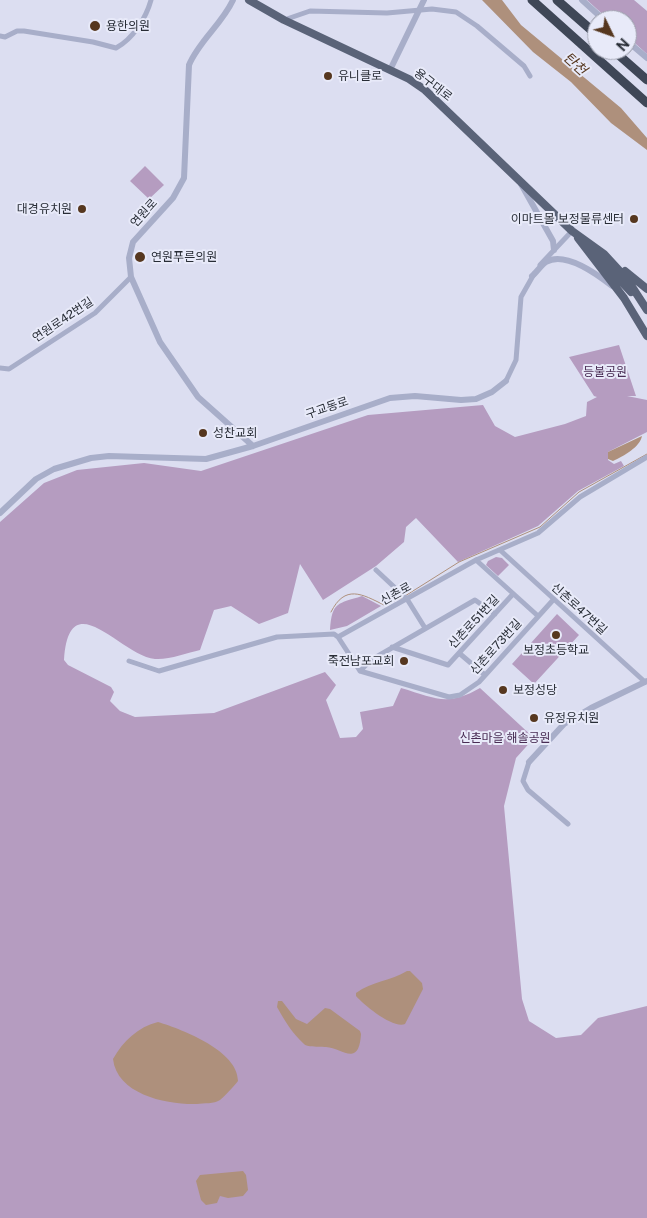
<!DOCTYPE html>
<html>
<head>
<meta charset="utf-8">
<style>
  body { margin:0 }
  #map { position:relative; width:647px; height:1218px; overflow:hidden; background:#dcdef1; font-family:"Public Sans",sans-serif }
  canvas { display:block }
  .north { position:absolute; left:587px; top:10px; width:50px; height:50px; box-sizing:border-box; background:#e8eaf9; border:1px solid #9b9eab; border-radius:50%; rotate:132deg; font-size:14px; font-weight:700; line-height:20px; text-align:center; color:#282d36 }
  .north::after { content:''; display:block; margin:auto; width:18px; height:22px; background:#56371f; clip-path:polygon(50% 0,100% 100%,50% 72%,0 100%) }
</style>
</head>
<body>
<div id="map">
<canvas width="647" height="1218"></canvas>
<div class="north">N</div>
</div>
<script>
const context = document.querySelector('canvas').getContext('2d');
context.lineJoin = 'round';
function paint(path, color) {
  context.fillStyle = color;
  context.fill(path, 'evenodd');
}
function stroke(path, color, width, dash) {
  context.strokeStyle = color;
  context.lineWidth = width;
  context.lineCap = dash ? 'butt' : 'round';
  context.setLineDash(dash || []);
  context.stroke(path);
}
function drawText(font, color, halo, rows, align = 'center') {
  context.font = font + ' "Public Sans","Noto Sans KR",sans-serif';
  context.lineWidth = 4;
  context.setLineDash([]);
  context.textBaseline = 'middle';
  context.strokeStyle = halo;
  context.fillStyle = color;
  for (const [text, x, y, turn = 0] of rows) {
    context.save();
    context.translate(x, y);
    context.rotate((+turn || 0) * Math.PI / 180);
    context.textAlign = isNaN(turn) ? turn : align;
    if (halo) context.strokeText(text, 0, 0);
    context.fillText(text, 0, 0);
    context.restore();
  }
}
paint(new Path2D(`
  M 587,0 L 634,0 L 647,11 L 647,54 L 627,36 L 627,20 L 609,20 Z
  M 145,166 L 164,185 L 149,199 L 130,181 Z
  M 619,345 L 636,396 L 627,396 L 647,400 L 647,432 L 608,452 L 608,460 L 614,464 L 621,461 L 624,466 L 578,491 L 538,526 L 458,562 L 416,518 L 406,527 L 404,542 L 376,566 L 323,600 L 300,564 L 288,613 L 259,624 L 231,606 L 214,610 L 200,650 C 187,653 169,660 155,659 C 121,656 69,581 64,660 L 68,665 L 111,687 L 114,692 L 110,701 L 120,711 L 135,717 L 214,713 L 325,672 L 336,685 L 326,700 L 340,738 L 356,737 L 363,729 L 360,712 L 393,706 L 401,688 C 435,698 447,707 480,688 L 534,738 L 516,758 L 504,806 L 522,999 L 529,1021 L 556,1038 L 581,1035 L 598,1018 L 647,1006 L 647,1218 L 0,1218 L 0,522 L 44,483 L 77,470 L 144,463 L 201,471 L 368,415 L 483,405 L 495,426 L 515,437 L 565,424 L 586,416 L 587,402 L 597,397 L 594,396 L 569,357 Z
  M 496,557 L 502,558 L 509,565 L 498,576 L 486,565 L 488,561 Z
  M 362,596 L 381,606 L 347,626 L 330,630 C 332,601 338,604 362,596 Z
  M 557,614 L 579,635 L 534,684 L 512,664 Z`), '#b59cc0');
paint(new Path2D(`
  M 482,0 L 502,0 L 521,25 L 621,108 L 647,138 L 647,150 L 611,123 L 571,82 L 533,52 Z
  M 642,436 C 640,447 624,456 613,461 L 608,459 L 608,452 Z
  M 407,971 L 410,971 L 422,983 L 423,989 L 405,1024 C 393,1029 364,1005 356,996 L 356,993 C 372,981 391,981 407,971 Z
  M 278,1001 L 282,1001 L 296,1019 L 307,1024 L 325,1008 L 330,1009 L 360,1031 L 361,1034 C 359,1068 342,1048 326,1047 C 320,1046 308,1048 304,1044 C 292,1033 285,1021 277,1007 Z
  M 158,1022 C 184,1030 238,1051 238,1081 C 234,1086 224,1097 220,1100 C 214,1104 204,1103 197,1104 C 168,1105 117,1095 113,1059 C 123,1041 138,1027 158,1022 Z
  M 243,1171 L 246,1175 L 248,1190 L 243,1196 L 228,1198 L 220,1196 L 217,1203 L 206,1205 L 201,1200 L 196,1181 L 200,1175 Z`), '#ae907c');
stroke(new Path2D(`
  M 405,596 L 459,562 L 540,527 L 579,492 L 647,454
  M 331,612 C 345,584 362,594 384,605 L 402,598`), '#ae907c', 1);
stroke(new Path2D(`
  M 284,20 L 310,11 L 387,13 L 432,9 L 456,12 L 477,26 L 524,66 L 530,76
  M 0,36 L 5,37 L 17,31 L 24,31 L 93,42 L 116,48 C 133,39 146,18 151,0
  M 540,265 L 572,231
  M 0,368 L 9,369 L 95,313 L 131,277
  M 506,381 L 516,360 L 521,297 L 534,274
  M 500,550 L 645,682
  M 476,560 L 538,616
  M 376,570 L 407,599 L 425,628
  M 338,637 L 360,671 L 449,697 L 460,695 L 479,682 L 554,599
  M 392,647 L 448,665 L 513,594
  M 459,653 L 485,675
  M 129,661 L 159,671 L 277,637 L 334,634 L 338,637 L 476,560 L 538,533 L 580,497 L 647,457
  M 360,671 L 371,660 L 475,600 L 495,614
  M 529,762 L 523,781 L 528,790 L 568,824`), '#a8aec9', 5);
stroke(new Path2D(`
  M 233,0 C 222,24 199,41 189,65 L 184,178 L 173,198 L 133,242 L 129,258 L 131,277 L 160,342 L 198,397 L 253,446
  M 582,0 L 604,20
  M 627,41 L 647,58
  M 390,70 L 424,0
  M 521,184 L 553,241 L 554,250
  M 532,276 C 537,272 541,265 546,262 C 565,251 598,275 612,286
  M 0,513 L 36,479 L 54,469 L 91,458 L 109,456 L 206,459 L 253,446 L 390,398 L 415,396 L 461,400 L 476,399 L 492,392 L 506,381
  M 529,762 L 564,724 L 591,708 L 647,681`), '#a8aec9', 6);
stroke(new Path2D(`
  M 249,0 L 284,20 L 409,79 L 425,90 L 572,231 L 604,254 L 627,279 L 647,310
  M 578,238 L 624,298 L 647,336
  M 592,250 L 631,292
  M 625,271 L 647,289`), '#5a6378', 8);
stroke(new Path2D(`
  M 532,0 L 647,103
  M 557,0 L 597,35
  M 613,50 L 647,80`), '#3f4757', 9);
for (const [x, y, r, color] of [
  [95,26,6,"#56371f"],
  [328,76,5,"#56371f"],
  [82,209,5,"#56371f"],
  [634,219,5,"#56371f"],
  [140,257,6,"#56371f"],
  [203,433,5,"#56371f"],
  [556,635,5,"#56371f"],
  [404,661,5,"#56371f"],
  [503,690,5,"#56371f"],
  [534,718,5,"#56371f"]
]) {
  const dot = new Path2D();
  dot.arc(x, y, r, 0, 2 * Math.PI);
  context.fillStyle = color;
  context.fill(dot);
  stroke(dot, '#e8eaf9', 2);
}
drawText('12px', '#282d36', '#e8eaf9', [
  ["용한의원",106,26],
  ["유니클로",338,76],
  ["대경유치원",72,209,"right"],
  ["이마트몰 보정물류센터",624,219,"right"],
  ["연원푸른의원",151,257],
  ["성찬교회",213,433],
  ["보정초등학교",556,650,"center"],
  ["죽전남포교회",394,661,"right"],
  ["보정성당",513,690],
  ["유정유치원",544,718]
], 'left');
drawText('12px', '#282d36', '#e8eaf9', [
  ["용구대로",433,85,38],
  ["연원로",144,213,-48],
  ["연원로42번길",63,320,-34],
  ["구교동로",327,408,-19],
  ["신촌로",396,594,-29],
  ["신촌로47번길",579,609,42],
  ["신촌로51번길",474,622,-47],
  ["신촌로73번길",496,647,-48]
]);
drawText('12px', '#492d54', '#e8eaf9', [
  ["등불공원",605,372],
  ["신촌마을 해솔공원",505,738]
]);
drawText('italic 14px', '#56371f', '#e8eaf9', [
  ["탄천",575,64,42]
]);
</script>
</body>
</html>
